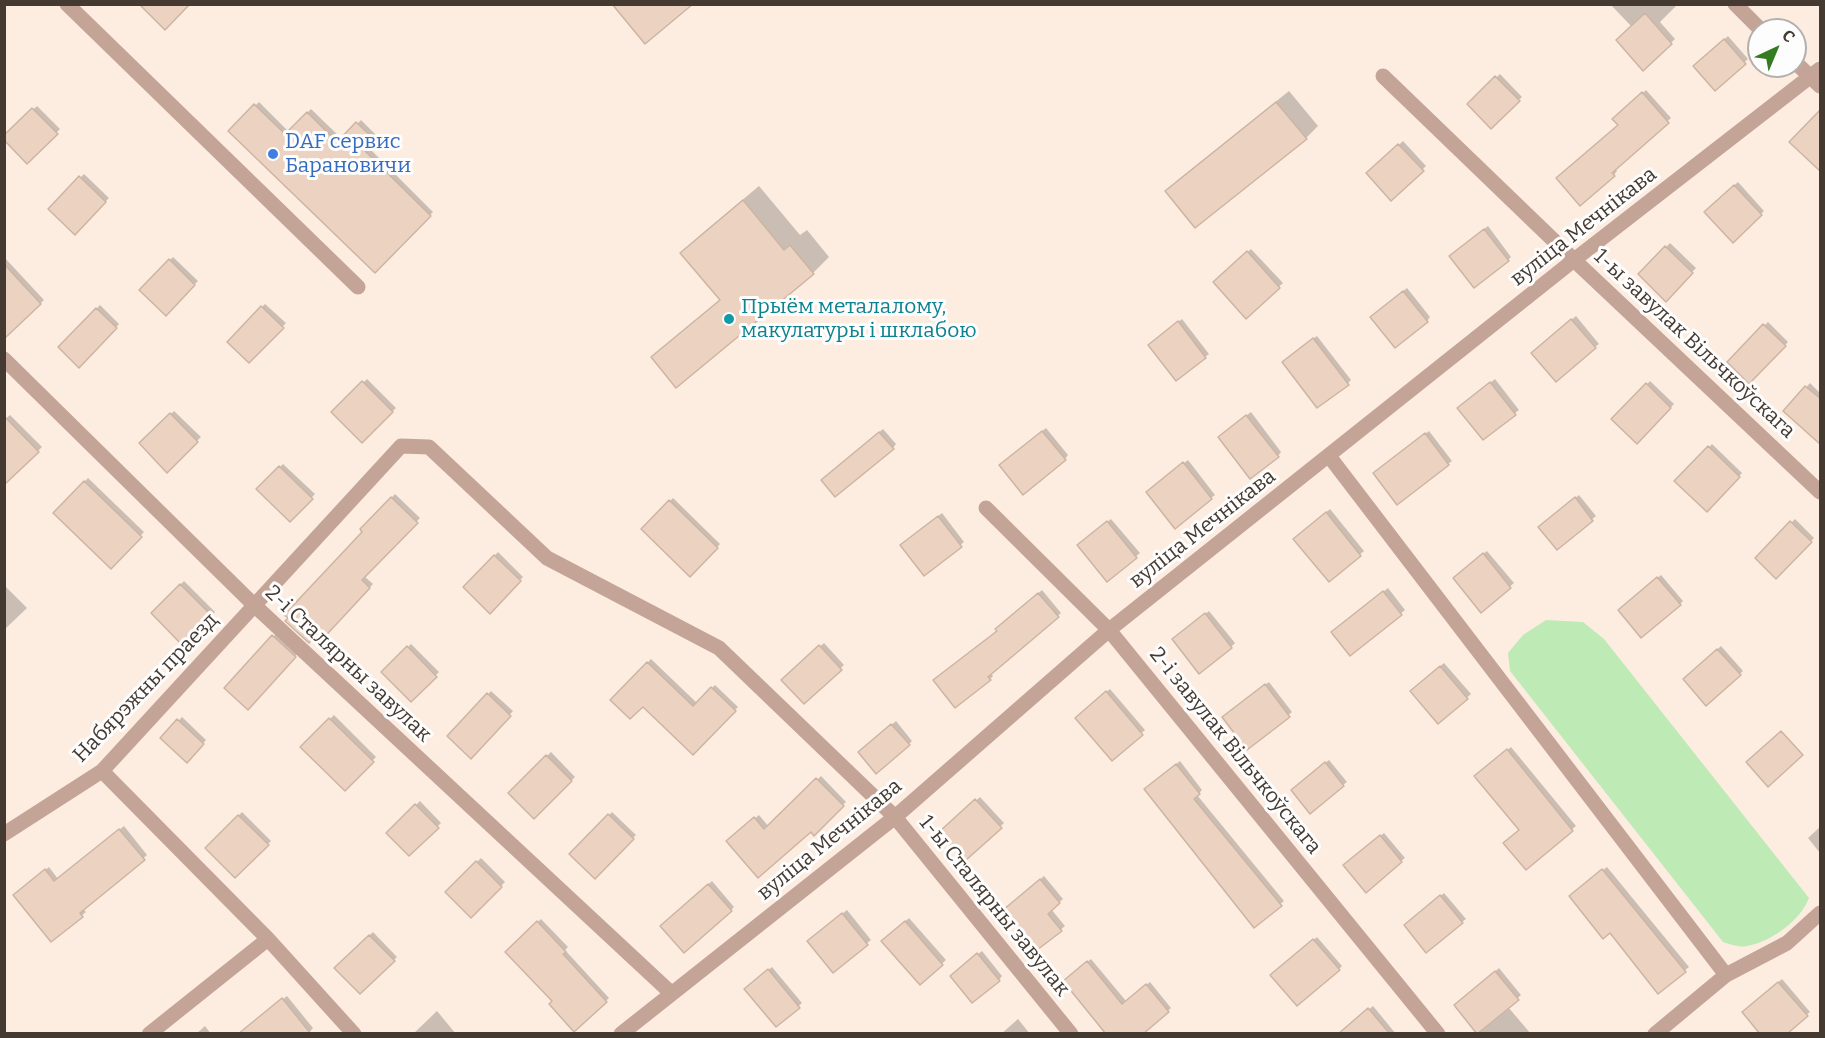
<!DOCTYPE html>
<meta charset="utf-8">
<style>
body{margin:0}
#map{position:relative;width:1825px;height:1038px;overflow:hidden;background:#fdede1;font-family:Bitter,serif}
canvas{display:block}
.frame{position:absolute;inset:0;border:6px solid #443a32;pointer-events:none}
.north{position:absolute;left:1747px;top:18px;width:60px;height:60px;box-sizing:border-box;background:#fdfdfd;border:2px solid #b3afac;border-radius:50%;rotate:44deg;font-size:16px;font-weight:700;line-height:24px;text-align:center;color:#443a32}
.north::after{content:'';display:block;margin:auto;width:21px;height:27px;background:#337c22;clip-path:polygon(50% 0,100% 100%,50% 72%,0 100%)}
</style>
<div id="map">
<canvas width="1825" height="1038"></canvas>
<div class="frame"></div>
<div class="north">С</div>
</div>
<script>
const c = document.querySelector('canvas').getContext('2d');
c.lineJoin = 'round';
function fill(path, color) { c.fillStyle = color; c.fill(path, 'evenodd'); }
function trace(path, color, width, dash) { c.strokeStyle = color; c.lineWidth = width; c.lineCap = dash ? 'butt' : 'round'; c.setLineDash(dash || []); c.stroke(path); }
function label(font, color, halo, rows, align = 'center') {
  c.font = font + ' Bitter,serif'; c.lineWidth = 6; c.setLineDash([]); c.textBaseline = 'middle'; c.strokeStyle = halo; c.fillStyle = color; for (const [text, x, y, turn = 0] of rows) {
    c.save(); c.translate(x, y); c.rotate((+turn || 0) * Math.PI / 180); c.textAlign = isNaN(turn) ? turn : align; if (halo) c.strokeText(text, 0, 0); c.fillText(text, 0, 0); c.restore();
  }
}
fill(new Path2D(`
 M1546,620l37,2 21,17 205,259c-8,22 -38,44 -62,48 -7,2 -17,-2 -24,-4l-213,-271 -2,-18 15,-18z`), '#beeab6');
fill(new Path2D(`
 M1610,4h68l-18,18 15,17 -32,30 -11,-42z
 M1728,36l20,23 -33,30 -20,-23z
 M1500,74l22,23 -31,30 -22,-23z
 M1646,90l25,28 -56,50 2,3 -3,4 -56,3 61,-53 -5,-6z
 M1289,91l29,35 -12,12 -139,53 12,-12z
 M259,102l30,30 22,-23 31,30 19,-19 16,16 -10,10 66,66 -58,58 -145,-139z
 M37,106l23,23 -33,33 -23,-25z
 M1403,141l23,25 -35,33 -23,-26z
 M84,174l25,24 -34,34 -25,-23z
 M1738,182l26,29 -31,30 -27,-29z
 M759,186l41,49 7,-5 22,27 -16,16 -136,113 -24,-28 16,-16 52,-43 -39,-46 16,-16z
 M1488,226l23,31 -3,3 -54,-8z
 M1670,243l26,25 -30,31 -26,-25z
 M1251,249l32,34 -37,34 -31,-35z
 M4,257l40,43 -35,32 -5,-5z
 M173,257l25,24 -32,33 -25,-24z
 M1407,288l23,29 -3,4 -52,-8z
 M265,304l21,19 -37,38 -20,-20z
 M100,305l19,19 -40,42 -19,-19z
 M1576,316l23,28 -4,3 -59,2z
 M1182,319l27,35 -4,3 -52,-16z
 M1768,322l20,20 -39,40 -20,-20z
 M1317,336l34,44 -3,3 -61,-25z
 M367,379l29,29 -34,33 -29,-29z
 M1495,379l24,31 -35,28 -21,-34z
 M1650,381l24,23 -37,38 -24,-23z
 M1810,383l10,10v50l-35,-32z
 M174,411l27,26 -34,33 -26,-26z
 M1251,412l30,40 -3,4 -55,-23z
 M10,415l32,32 -33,32 -5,-59z
 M1046,428l22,27 -3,4 -61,3z
 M883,429l13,15 -3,4 -67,28z
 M1429,431l23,30 -4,3 -70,5z
 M1712,444l30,29 -35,37 -31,-29z
 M1188,460l27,35 -4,3 -60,-10z
 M283,464l32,30 -25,26 -31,-31z
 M88,478l56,54 -33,35 -56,-54z
 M395,494l25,24 -56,58 9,8 -56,59 -27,-25 74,-86 -2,-3z
 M1579,495l17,21 -39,32 -14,-24z
 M673,498l47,46 -30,31 -47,-46z
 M1330,509l34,42 -35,29 -30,-45z
 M942,513l22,29 -40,32 -18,-32z
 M1111,519l29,34 -32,27 -25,-38z
 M1795,519l19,19 -38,39 -19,-19z
 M1487,551l27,32 -33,28 -23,-37z
 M498,552l25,25 -33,34 -25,-24z
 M1661,575l22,26 -3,3 -57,3z
 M184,581l31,31 -32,32 -30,-31z
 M4,585l23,23 -23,22z
 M1388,588l17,22 -55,44 -9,-29z
 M1042,590l19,23 -70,60 2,3 -3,3 -35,27 46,-81z
 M1209,611l26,32 -4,4 -54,-11z
 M277,633l21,20 -50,55 -22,-20z
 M824,643l20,22 -40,37 -21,-22z
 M411,644l28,28 -28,28 -28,-28z
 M1721,646l22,25 -36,33 -22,-25z
 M651,659l46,44 18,-18 23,22 -45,46 -50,-49 -31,-4z
 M1444,663l27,31 -32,28 -23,-35z
 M1269,682l23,30 -45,36 -19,-34z
 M1110,689l35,41 -33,29 -32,-44z
 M491,691l22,20 -42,46 -22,-21z
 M334,715l42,42 -31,32 -43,-42z
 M182,717l24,23 -19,21 -25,-23z
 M896,721l16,20 -3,3 -46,5z
 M1511,747l65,79 -50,42 -5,-39 -41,-56z
 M551,752l24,25 -41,40 -24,-24z
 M1329,760l18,22 -4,3 -47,1z
 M1180,761l22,29 -5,5 87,106 -30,24 -105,-139z
 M821,776l25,26 -32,31 -3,-3 -79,8 27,-23 10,12z
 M980,797l24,26 -39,36 -24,-27z
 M420,801l21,22 -32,31 -21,-21z
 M242,812l29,29 -36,35 -28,-28z
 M612,812l24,23 -41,42 -24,-23z
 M124,826l23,29 -64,54 3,3 -35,28 -33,-48 31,-25 9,12z
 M1820,827v26l-12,-15z
 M1384,833l21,25 -4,3 -52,1z
 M481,858l24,24 -34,34 -24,-24z
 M1607,867l82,100 -31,25 -47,-61 -37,-38z
 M1044,876l19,23 -12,10 14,17 -27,22 -29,-42z
 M712,881l22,26 -3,3 -65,12z
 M1444,893l22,26 -4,3h-53z
 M847,910l24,30 -38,31 -21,-33z
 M909,918l37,42 -26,23 -33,-45z
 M541,919l27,28 -3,3 44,48 -35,32 -20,-30 -47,-48z
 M373,932l24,25 -37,35 -24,-24z
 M1317,937l25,29 -3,3 -63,3z
 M982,951l20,25 -3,4 -43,-8z
 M1091,959l35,42 24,-19 21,26 -30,26h-36l-7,-9 2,-1 -32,-46z
 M772,967l30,36 -26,22 -27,-39z
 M1499,968l22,27 -13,12 23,27h-52l-23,-28z
 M1782,979l28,33 -4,3 -58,-6z
 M287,996l26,32 -5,6 -61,-7z
 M1373,1006l23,28h-56z
 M437,1011l19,23h-43z
 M1018,1019l12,15h-29z
 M205,1026l6,8h-15z`), '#0003');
const building = new Path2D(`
 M139,4h51l-25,26z
 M612,4h81l-48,40z
 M1645,13l27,31 -29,27 -27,-31z
 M1724,39l22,25 -31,27 -22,-25z
 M1495,76l25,25 -29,28 -24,-25z
 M1642,92l27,31 -57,50 3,3 -35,30 -24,-28 62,-53 -6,-6z
 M1276,102l31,37 -112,89 -30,-37z
 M254,104l31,30 22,-22 30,30 19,-20 19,18 -10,11 66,65 -56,57 -147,-142z
 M32,108l26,26 -31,30 -23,-24v-5z
 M1821,109v63l-32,-30z
 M1398,144l26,27 -33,30 -25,-28z
 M79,176l27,26 -31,33 -27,-26z
 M1734,185l28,30 -29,28 -29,-31z
 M743,200l41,50 6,-5 24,29 -138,114 -25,-31 69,-57 -40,-47z
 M1484,229l25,32 -35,27 -25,-32z
 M1665,246l28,27 -27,29 -28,-28z
 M1247,251l33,37 -34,31 -33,-37z
 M169,259l26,26 -29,31 -27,-26z
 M4,264l37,40 -37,35z
 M1403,291l25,31 -33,26 -25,-31z
 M261,306l23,22 -35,35 -22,-21z
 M96,308l21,20 -38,40 -21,-21z
 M1571,319l25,29 -40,34 -25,-29z
 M1178,321l28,37 -30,23 -28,-36z
 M1763,324l23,22 -37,38 -22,-22z
 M1313,338l36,47 -32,23 -35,-46z
 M362,381l31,31 -31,31 -31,-31z
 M1490,382l26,33 -33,25 -26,-32z
 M1646,383l25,25 -34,36 -26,-25z
 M1805,386l16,13v46l-38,-34z
 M170,413l28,29 -31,31 -28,-30z
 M1246,415l33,42 -29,22 -32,-42z
 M4,416l35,36 -35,33z
 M1042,431l24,29 -43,35 -24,-30z
 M879,432l15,17 -59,48 -14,-17z
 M1425,433l24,32 -52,40 -24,-32z
 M1708,446l32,31 -33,35 -33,-31z
 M1183,462l29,37 -37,30 -29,-37z
 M279,466l34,33 -23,23 -34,-33z
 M84,481l58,56 -31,32 -58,-56z
 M391,497l27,26 -56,57 8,8 -53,57 -6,-5 -2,3 -24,-22 3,-3 -4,-3 78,-83 -2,-3z
 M1575,497l18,24 -36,29 -19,-23z
 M669,500l49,48 -28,29 -49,-48z
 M1326,512l35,44 -32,26 -36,-43z
 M938,516l24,31 -38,29 -24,-31z
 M1107,521l30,37 -30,24 -30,-37z
 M1790,521l22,21 -36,37 -21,-21z
 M1483,553l28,35 -30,25 -28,-35z
 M494,555l27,26 -31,33 -27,-27z
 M1657,577l24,28 -40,33 -23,-28z
 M180,584l33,33 -30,29 -32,-33z
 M1383,591l19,24 -52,41 -19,-24z
 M1038,593l21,24 -71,60 3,3 -36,28 -22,-28 64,-49 -2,-2z
 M1205,613l27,35 -33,26 -27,-35z
 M272,635l24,22 -48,53 -24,-22z
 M819,645l23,25 -38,34 -23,-24z
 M407,646l30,31 -26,25 -30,-30z
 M1717,649l24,26 -35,31 -23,-27z
 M647,662l46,44 18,-19 25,24 -43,44 -50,-48 -13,12 -20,-19z
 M1440,666l28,33 -30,25 -28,-33z
 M1265,684l25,33 -43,33 -25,-33z
 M1106,691l37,44 -31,26 -37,-43z
 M487,693l24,23 -40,43 -24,-23z
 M329,718l45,44 -29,29 -45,-44z
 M177,719l27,25 -17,19 -27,-25z
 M891,724l19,21 -34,29 -18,-22z
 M1781,731l22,24 -35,32 -22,-25z
 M1507,749l66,82 -47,39 -23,-27 16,-13 -45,-54z
 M546,755l26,26 -38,38 -26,-26z
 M1325,762l19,24 -34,28 -19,-24z
 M1176,764l24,30 -6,5 88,107 -28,22 -110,-139z
 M816,778l28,28 -30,30 -3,-4 -53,46 -32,-37 28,-24 10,12z
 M975,799l27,29 -37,33 -26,-29z
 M415,804l24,24 -30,28 -23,-23z
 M608,814l26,25 -39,40 -26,-25z
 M238,815l31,30 -34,33 -30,-30z
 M119,829l26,31 -65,53 3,4 -32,25 -38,-47 32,-26 9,12z
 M1380,835l22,27 -36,31 -23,-28z
 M476,861l26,26 -31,31 -26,-26z
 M1602,869l84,103 -28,22 -48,-61 -7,6 -34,-43z
 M1040,879l20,24 -12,11 14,17 -25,19 -34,-40z
 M708,884l24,27 -48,42 -24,-27z
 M1440,895l23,28 -37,30 -22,-28z
 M842,913l26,32 -35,28 -26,-32z
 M537,921l29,31 -3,2 44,48 -33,30 -25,-28 3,-3 -47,-49z
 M905,921l38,44 -23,20 -39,-44z
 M369,935l26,26 -35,33 -26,-26z
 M1313,939l27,31 -43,36 -27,-31z
 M977,953l23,28 -28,22 -22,-27z
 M1087,961l35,43 24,-20 23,28 -26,22h-37l-43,-53z
 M768,969l32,39 -24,19 -32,-38z
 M1495,971l24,29 -42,34 -23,-29z
 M1778,982l30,34 -21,18h-27l-18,-22z
 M282,998l29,36h-73z
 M1368,1008l22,26h-52z`);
fill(building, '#ecd2c0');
trace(building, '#cdb4a2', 1.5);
trace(new Path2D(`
 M67,4l291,283
 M1735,4l26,26
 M1795,62l25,24
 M1383,76l191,184 246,232
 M4,359l250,246 416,387
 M1329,456l397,519
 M986,508l123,122 329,404
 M102,771l166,168 86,95
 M4,834l98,-63 299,-325 28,1 118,111 172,90 176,169 176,217
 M149,1034l119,-95
 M621,1034l274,-217 214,-187 465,-370 246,-191
 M1655,1034l71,-59 61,-32 33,-30`), '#c5a498', 15);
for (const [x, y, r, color] of [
 [273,154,6,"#3f7fe0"],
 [729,319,6,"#0f9aa8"]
]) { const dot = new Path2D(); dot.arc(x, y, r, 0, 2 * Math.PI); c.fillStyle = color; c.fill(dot); trace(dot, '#fdfdfd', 2); }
label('21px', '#366cbe', '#fdfdfd', [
 ["DAF сервис",285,142],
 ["Барановичи",285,166]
], 'left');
label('21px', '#443a32', '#fdfdfd', [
 ["вуліца Мечнікава",1584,227,-38],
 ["1-ы завулак Вільчкоўскага",1694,344,43],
 ["вуліца Мечнікава",1203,529,-38],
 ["2-і Сталярны завулак",348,664,43],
 ["Набярэжны праезд",146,688,-46],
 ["2-і завулак Вільчкоўскага",1235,751,51],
 ["вуліца Мечнікава",830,840,-39],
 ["1-ы Сталярны завулак",994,906,51]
]);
label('21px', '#0d838f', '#fdfdfd', [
 ["Прыём металалому,",741,307],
 ["макулатуры і шклабою",741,331]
], 'left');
</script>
